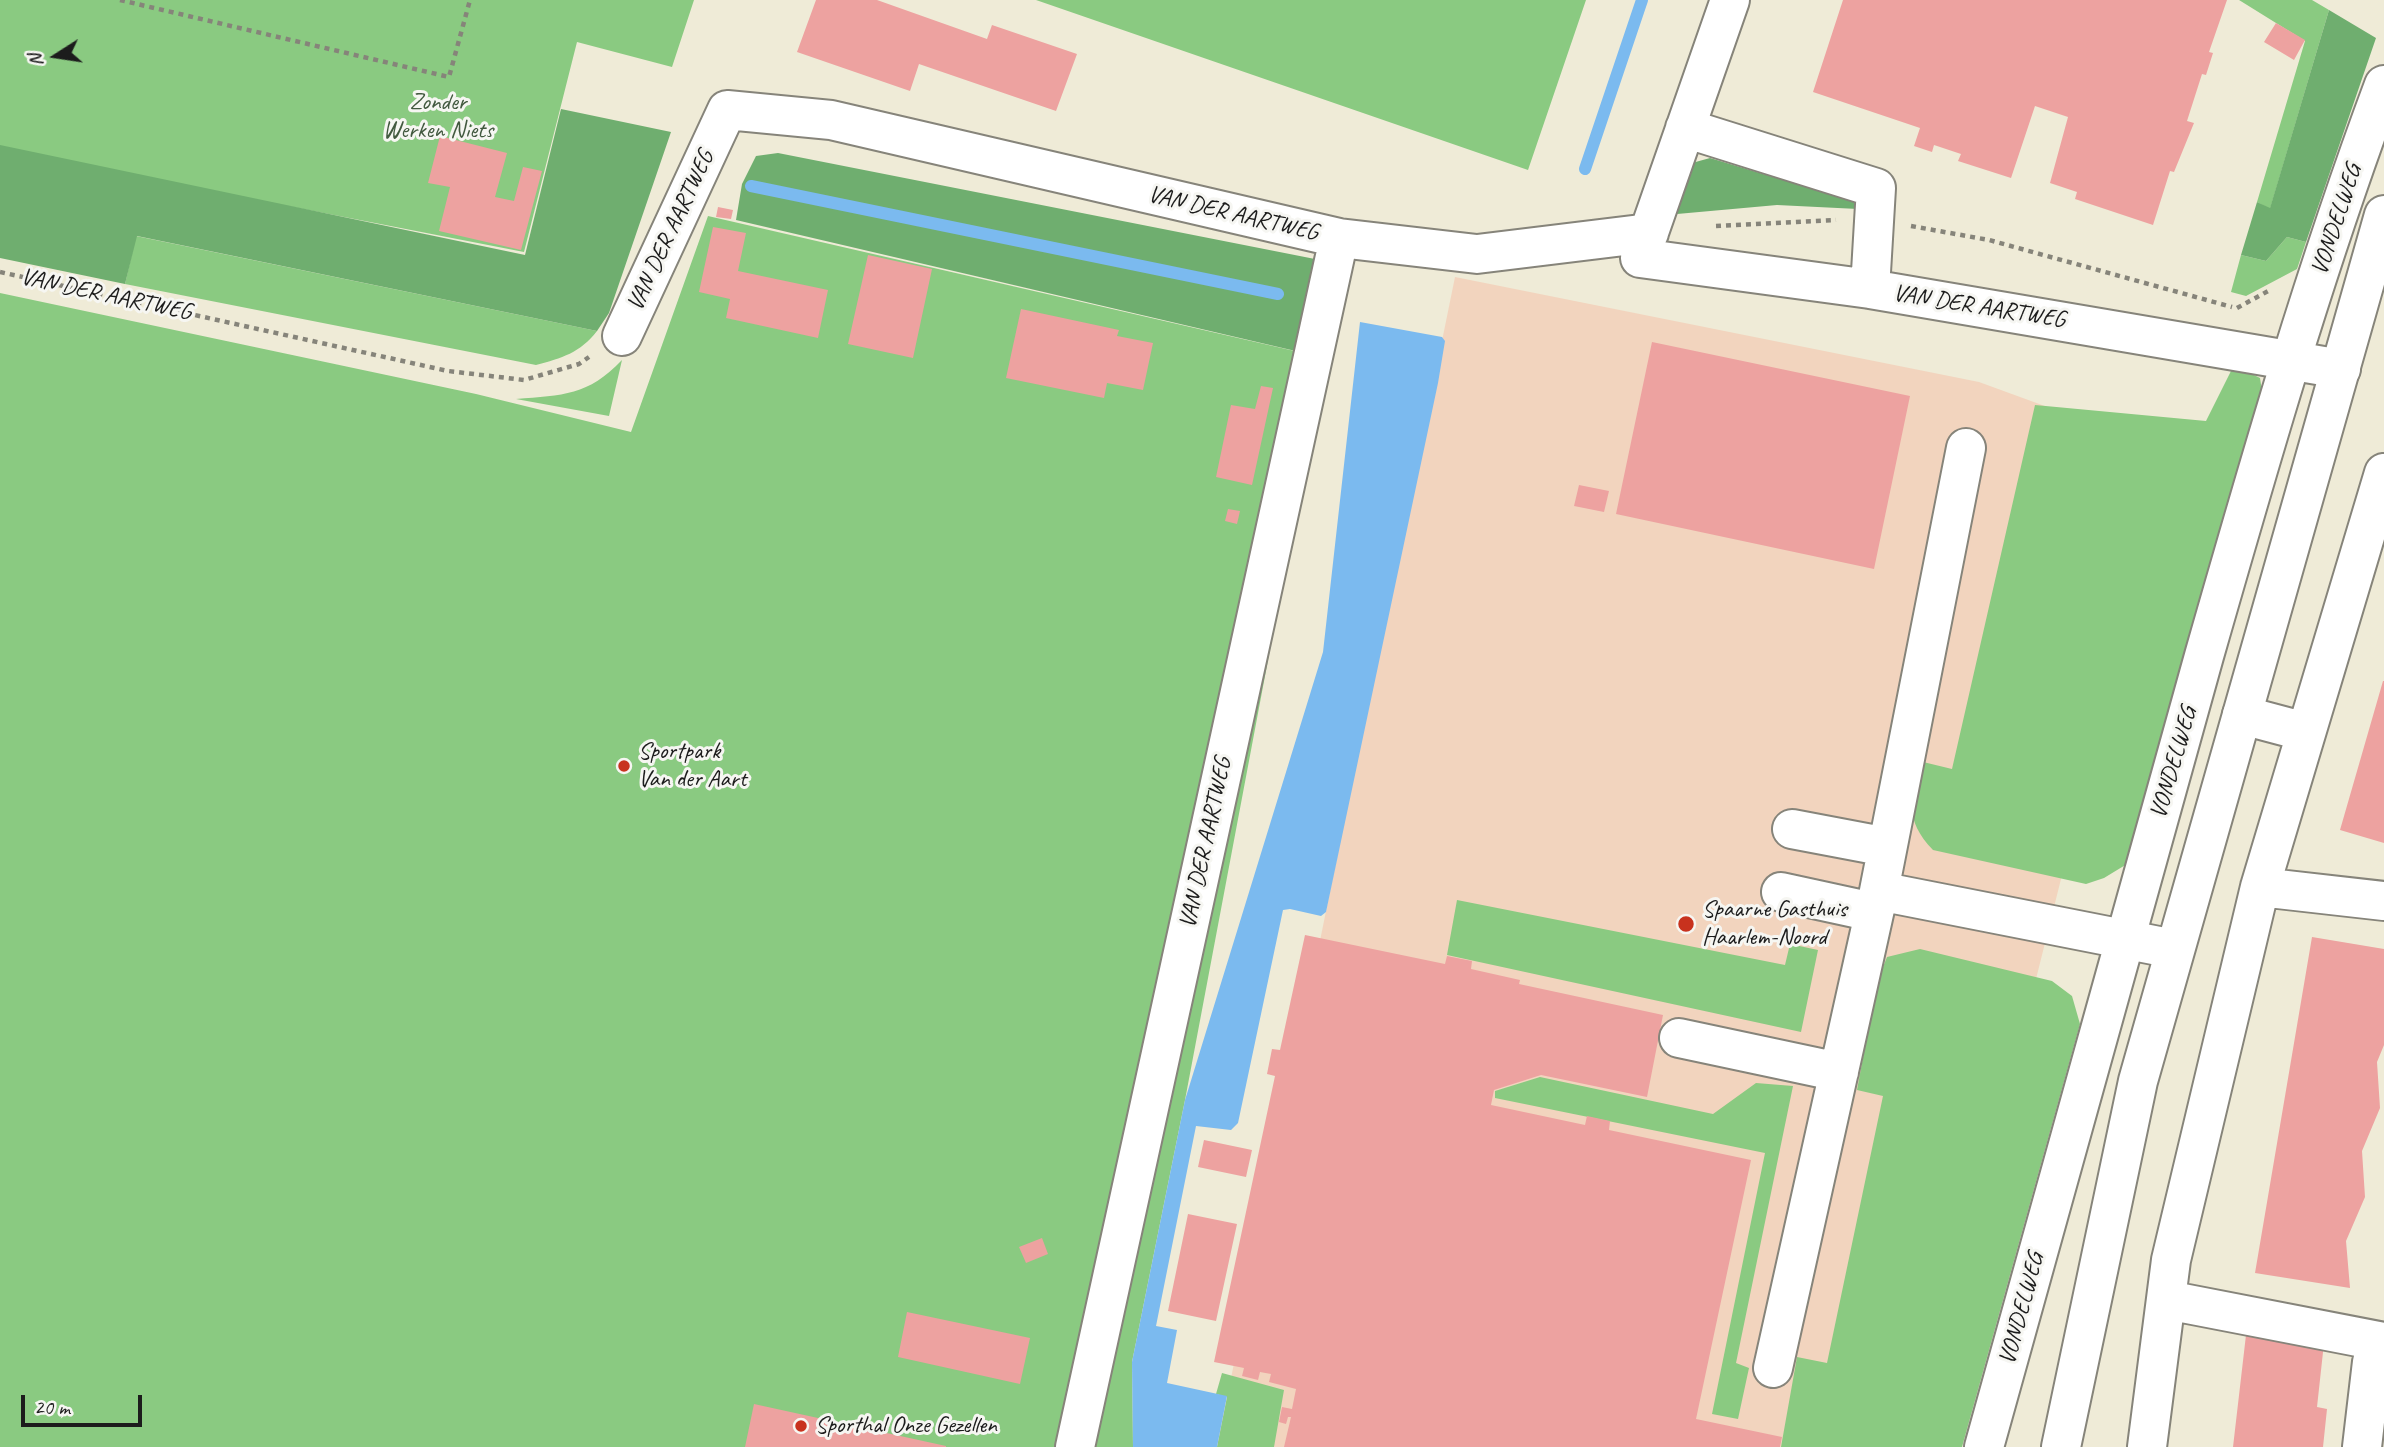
<!DOCTYPE html>
<style>
body{margin:0}
#map{position:relative;width:2384px;height:1447px;overflow:hidden;background:#efebd7;font-family:Caveat,sans-serif}
canvas{display:block}
.north{position:absolute;left:21px;top:21px;width:70px;height:70px;-webkit-text-stroke:5px #f6f6f2;paint-order:stroke;rotate:258deg;font-size:19px;font-weight:700;line-height:28px;text-align:center;color:#1c1c1c}
.north::after{content:'';display:block;margin:auto;width:24px;height:32px;background:#1c1c1c;clip-path:polygon(50% 0,100% 100%,50% 72%,0 100%)}
.scale{position:absolute;left:21px;top:1395px;width:121px;height:32px;box-sizing:border-box;border:4px solid #1c1c1c;border-top:0;padding-left:9px;font-size:21px;line-height:24px;white-space:nowrap;color:#1c1c1c;-webkit-text-stroke:5px #f6f6f2;paint-order:stroke}
</style>
<div id="map">
<canvas width="2384" height="1447"></canvas>
<div class="north">N</div>
<div class="scale">20 m</div>
</div>
<script>
const c = document.querySelector('canvas').getContext('2d');
c.lineJoin = 'round';
function fill(path, color) { c.fillStyle = color; c.fill(path, 'evenodd'); }
function trace(path, color, width, dash) { c.strokeStyle = color; c.lineWidth = width; c.lineCap = dash ? 'butt' : 'round'; c.setLineDash(dash || []); c.stroke(path); }
function label(font, color, halo, rows, align = 'center') {
  c.font = font + ' Caveat,sans-serif'; c.lineWidth = 6; c.setLineDash([]); c.textBaseline = 'middle'; c.strokeStyle = halo; c.fillStyle = color; for (const [text, x, y, turn = 0] of rows) {
    c.save(); c.translate(x, y); c.rotate((+turn || 0) * Math.PI / 180); c.textAlign = isNaN(turn) ? turn : align; if (halo) c.strokeText(text, 0, 0); c.fillText(text, 0, 0); c.restore();
  }
}
fill(new Path2D(`
 M1455,277l524,105 189,69 -249,996h-702z`), '#f2d4be');
fill(new Path2D(`
 M0,0h694l-22,67 -95,-25 -53,210 -524,-102z
 M1036,0h550l-58,170z
 M2239,0h73l17,10 -59,199 -13,-7 48,-161z
 M708,216l617,142 -140,742 -53,262 1,85h-1133v-1154l476,101 155,38z
 M136,236l461,95c-17,22 -35,27 -61,34l-411,-81z
 M2287,237l19,5 -9,27 -51,27 -15,-4 10,-37 25,6z
 M622,360l-13,56 -93,-17c47,-4 72,-3 106,-39z
 M2234,365l26,13 4,26 -137,460 -23,14 -18,6 -153,-34c-30,-32 -21,-49 -14,-89l33,8 83,-364 171,16z
 M1457,900l328,65 5,-21 28,6 -17,82 -354,-77z
 M1920,949l132,32 20,15 8,28 -118,423h-181l16,-90 30,6 56,-267 -26,-6 20,-108 10,-25z
 M1540,1077l173,37 43,-31 37,3 -57,277 13,5 -11,51 -26,-5 53,-261 -270,-55v-7z
 M1222,1373l62,17 -10,57h-57l10,-50 -11,-3z`), '#8aca81');
fill(new Path2D(`
 M2329,10l47,28 -70,204 -19,-5 -21,24 -25,-6 16,-53 13,6z
 M561,109l110,23 -62,181 -12,18 -460,-95 -12,48 -125,-26v-113l525,110z
 M778,153l542,107 -16,93 -568,-133 6,-36 14,-28z
 M1710,158l143,43 5,8 -81,-4 -100,9 15,-51z`), '#6fae6f');
fill(new Path2D(`
 M1360,322l82,15 3,4 -7,42 -112,529 -5,4 -31,-7 -7,1 -45,213 -7,7 -35,-4 -40,200 21,4 -10,53 60,13 -10,51h-84l-1,-85 53,-262 138,-448z`), '#7bbaef');
trace(new Path2D(`
 M1585,169l57,-169
 M751,186l527,108`), '#7bbaef', 12);
fill(new Path2D(`
 M816,0h61l110,39 5,-14 85,29 -21,57 -137,-47 -9,27 -113,-39z
 M1843,0h384l-18,52 4,1 -7,22 -4,-1 -15,47 7,2 -20,49 -4,-1 -17,54 -78,-26 2,-7 -27,-9 18,-66 -33,-11 -24,72 -53,-17 3,-7 -27,-9 -2,7 -18,-6 6,-18 -107,-36z
 M2276,23l29,17 -11,20 -30,-18z
 M440,136l67,17 -12,44 19,4 9,-34 19,4 -21,79 -82,-19 11,-44 -22,-4z
 M718,207l15,3 -2,9 -15,-2z
 M713,227l33,6 -8,38 90,19 -10,48 -92,-20 4,-19 -31,-7z
 M868,255l64,14 -19,89 -65,-14z
 M1021,309l98,21 -2,6 36,7 -10,47 -36,-7 -3,15 -98,-20z
 M1652,342l258,54 -36,173 -258,-55z
 M1261,386l12,2 -21,97 -36,-8 15,-72 24,4z
 M1579,485l30,6 -5,21 -30,-6z
 M1228,509l12,2 -3,13 -12,-3z
 M2383,681h1v162l-44,-13z
 M1305,935l140,29 2,-8 25,5 -1,8 49,11 -1,4 144,31 -16,82 -106,-22 -47,15 -3,15 94,20 2,-9 23,5 -1,9 142,30 -55,259 86,18 -2,10h-496l7,-30h-3l-2,7 -7,-2 3,-15 10,2 4,-20 -27,-7 2,-8 -11,-2 -2,8 -16,-4 2,-8 -30,-6 61,-286 -8,-2 5,-25 8,1z
 M2312,937l72,12v96l-7,17 3,46 -18,43 3,46 -19,44 4,47 -95,-15z
 M1204,1140l48,10 -6,27 -48,-10z
 M1188,1214l49,10 -21,97 -48,-10z
 M1042,1238l6,16 -22,9 -7,-16z
 M907,1312l123,26 -10,46 -122,-27z
 M2246,1335l78,8 -7,64 10,2 -4,38h-90z
 M754,1404l192,42v1h-201z`), '#eda2a0');
const minor = new Path2D(`
 M1730,0l-90,258 230,31 471,80
 M1685,128l191,60 -6,101
 M622,336l105,-226 104,10 508,118 138,16 172,-21
 M2242,715l64,17
 M1792,829l95,18
 M2260,887l124,14
 M1879,891l87,-443
 M1781,892l92,20
 M1679,1038l160,34
 M2167,1300l217,42
 M1773,1368l106,-477 295,58
 M1075,1447l264,-1209
 M2147,1447l24,-187 89,-373 124,-414
 M2362,1447l10,-85 12,-20`);
const major = new Path2D(`
 M1984,1447c74,-263 145,-527 220,-791 55,-192 110,-384 180,-571
 M2061,1447l77,-366 246,-866`);
trace(minor, '#86847a', 42);
trace(major, '#86847a', 42);
trace(new Path2D(`
 M120,0l329,77 21,-77
 M1716,226l120,-6
 M1911,226l78,14 243,67
 M0,272l448,99 76,9 55,-16 10,-7
 M2237,308l33,-18`), '#86847a', 4.5, [5, 5]);
trace(minor, '#fff', 38);
trace(major, '#fff', 38);
for (const [x, y, r, color] of [
 [624,766,7,"#c8321e"],
 [1686,924,9,"#c8321e"],
 [801,1426,7,"#c8321e"]
]) { const dot = new Path2D(); dot.arc(x, y, r, 0, 2 * Math.PI); c.fillStyle = color; c.fill(dot); trace(dot, '#f6f6f2', 2.5); }
label('24px', '#42593f', '#f6f6f2', [
 ["Zonder",438,103],
 ["Werken Niets",438,131]
]);
label('24px', '#1c1c1c', '#f6f6f2', [
 ["VAN DER AARTWEG",1233,214,13],
 ["VONDELWEG",2337,220,-72],
 ["VAN DER AARTWEG",671,231,-65],
 ["VAN DER AARTWEG",106,295,12],
 ["VAN DER AARTWEG",1979,307,9],
 ["VONDELWEG",2174,763,-74],
 ["VAN DER AARTWEG",1206,843,-78],
 ["VONDELWEG",2022,1309,-75]
]);
label('24px', '#1c1c1c', '#f6f6f2', [
 ["Sportpark",638,752],
 ["Van der Aart",638,780],
 ["Spaarne Gasthuis",1702,910],
 ["Haarlem-Noord",1702,938],
 ["Sporthal Onze Gezellen",815,1426]
], 'left');
</script>
